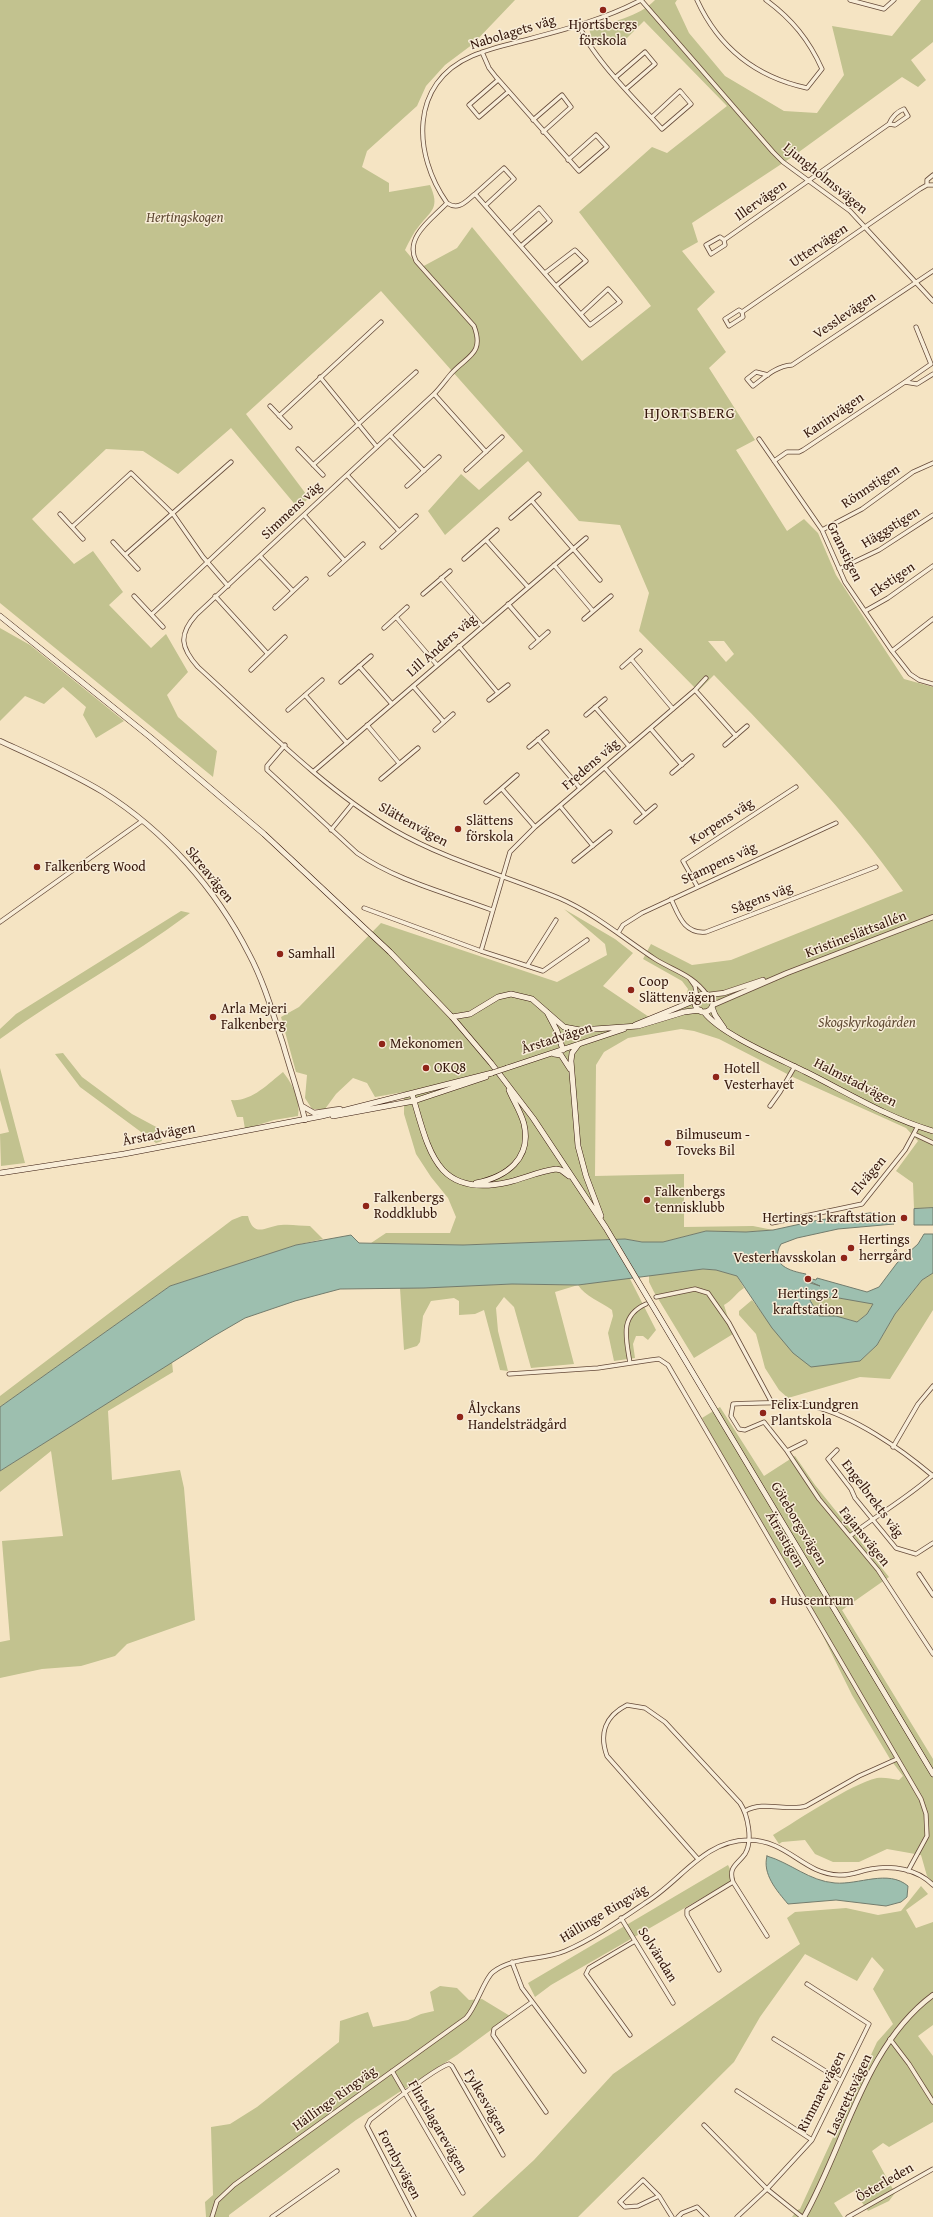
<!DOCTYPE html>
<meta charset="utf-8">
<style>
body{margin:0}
canvas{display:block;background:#f5e4c3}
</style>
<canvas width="933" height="2217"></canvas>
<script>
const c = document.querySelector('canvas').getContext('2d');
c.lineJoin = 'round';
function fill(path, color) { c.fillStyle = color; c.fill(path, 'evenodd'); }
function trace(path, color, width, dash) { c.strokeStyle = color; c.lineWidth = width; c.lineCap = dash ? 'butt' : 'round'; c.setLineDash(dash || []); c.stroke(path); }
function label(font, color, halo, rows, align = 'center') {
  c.font = font + ' "Gentium Book Plus",serif'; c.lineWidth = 3; c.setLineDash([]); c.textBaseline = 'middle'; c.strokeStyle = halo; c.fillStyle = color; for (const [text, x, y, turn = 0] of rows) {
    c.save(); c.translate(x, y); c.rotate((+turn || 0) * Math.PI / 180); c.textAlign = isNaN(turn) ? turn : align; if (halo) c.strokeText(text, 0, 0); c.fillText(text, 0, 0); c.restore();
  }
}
fill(new Path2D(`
 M0,0h515l-42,44 -28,21 -19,21 -9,20 -50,45 -5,16 27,16v9l41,-7c10,23 2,25 -11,41 -6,7 -10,16 -14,24l15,18 37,-20 15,-21 110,134 69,-55 -72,-94 73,-65 15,6 60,-47 -83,-85 -26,26 -12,-12 -12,9 -5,-15c22,-7 50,-12 66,-29h22l-2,3 14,30 36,43 59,35 33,2 27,-38 -12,-49 60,10 29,-36h12v42l-22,18 15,20 -8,7 -16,-10 -110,80 -100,66 6,19 -16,9 33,41 -18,17 29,43 -17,16 46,72 -19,10 51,81 17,-12 14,14 18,42 68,104 29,8v521l-19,1 -1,-26 -17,-12 22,-30 -12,-13 -111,-50 -76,-39 -25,-8 -13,-2 -53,9 -24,14 -8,13 -1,111 89,-2v53l69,-1 20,4 -27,2 -40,-1 -43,11h-21l-17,-3 -162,6 -92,-2 15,-10h64l6,-16 -8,-19 -17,-21 -15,-23 -12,-40v-22l-29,5 -8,-14 -14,-5 -17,16 -11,15h-13l-7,-11 2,-23 -11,-3 -15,-55 18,-10 82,-84 176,59 50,-27 -2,-11 -41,-35 51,30 18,14 -30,33 46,31c16,-7 35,-10 39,-28l-6,-8 -39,-22 8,-15 41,21 39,-5 172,-69c-55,-78 -122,-147 -189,-216l-16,16 -59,-60 10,-38 -29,-68 -41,-4 -51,-60 -83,74 -17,-24 33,-37 18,16 44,-39 -142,-160 -135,123 63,84 -11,10 -67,-80 -53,46 -35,-23 -37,-2 -74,70 42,45 19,-13 30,41 -14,13 42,43 15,-14 22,38 -21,23 11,22 39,34 -4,26 -213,-174zM708,641h16l10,13 -8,8z
 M0,628l30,17 94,76 -28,17 -13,-23 3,-8 -23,-20 -19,17 -19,-8 -25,25z
 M181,911l9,2c-61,46 -128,81 -190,126v-10l16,-15z
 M63,1053l19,24 50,37 28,15 2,12 -6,2 -76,-56 -25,-33z
 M0,1068l25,95 -24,3 -1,-32 9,-2 -9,-32z
 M283,1072c9,11 18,29 15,44l-24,4 -29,9 -2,-12h-6l-6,-17c20,2 37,-16 52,-28z
 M242,1216h6c6,23 18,10 33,9 10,-1 20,1 29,1l13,13 -27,6 -126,41 -170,121v-11l232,-176z
 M703,1269l13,1 21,6 7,12c-8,5 -11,12 -20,17l9,29 -39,24 -40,-66 -5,-10v-7z
 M933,1273v37l-43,69 -30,-2 -72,21 -9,-8 -14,-22 -9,-34 -17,-19v-4l13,-11 29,37 60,26 19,-2 17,-16 18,-31 27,-34z
 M629,1277l27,53 -8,10 -5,-4h-7l-3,8 2,14 -21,3 -6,-28 5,-17 -1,-6c-11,-8 -27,-14 -34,-25l-23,7 19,72 -43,4 -17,-61 -10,-10 -8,11 2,23 10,40 -8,-1 -16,-60 -9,4 -16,1v-14l-5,-3 -23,3 -8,15 -3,26 -3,4 -13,4 -4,-62 112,-4 66,1z
 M833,1297l41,6 -7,11 -10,8 -21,-6h-17l-9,-17z
 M172,1362l1,10 -65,39 4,69 68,-10 4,18 11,132 -68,24 -12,12 -34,10 -39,3 -42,9v-36l10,-2 -8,-99 61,-5 -12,-85 -51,41v-21z
 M720,1407l44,69 31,-20 20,29 74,92 -47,33 91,149v123l-6,-6 -6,-21 -34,-6 -28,13h-26l-18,-8 -10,-14 -23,2 -3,2 -6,-9c27,-16 76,-50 104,-57 8,-1 14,1 22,2l4,-4 -13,-17 -38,-64 -32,-65 -118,-212z
 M728,1865l7,14 -184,106 -16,12 -7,-14z
 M921,1886l7,8 -22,16 10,18 17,-6v103l-15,11 15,20v66l-44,25 -6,-4 -11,8 23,42 -6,8 -21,10 -14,-20 -20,12 9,14h-51l5,-7 3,-1 77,-167 16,-18 -20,-35 11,-19 -12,-13 -15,24 -52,-27 -45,63 -26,45 -156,155h-106l62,-57 79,-86 187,-130 -13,-26 8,-6 51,-4 32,7 23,-4z
 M440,1986l17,2 12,12 13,-1 28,17 -53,39 -101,65 -127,95v2h-23l-1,-15 8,-7 -2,-68 19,-3 27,-17 82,-65 1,-21 28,-9 5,15 35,-7 13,-6 13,-3 -4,-19z`), '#c2c28f');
const water = new Path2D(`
 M933,1208v17h-19v-16z
 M871,1213l23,11 -56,5 -41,9 -16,6c-12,21 9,27 25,30l-2,7 16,5 -9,-4 1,-3 4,1 1,-2 50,14 12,-5 18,-24 21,-19 6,-10h9v39l-11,7 -27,34 -18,31 -17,16 -49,6 -18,-14 -21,-25 -35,-52 -21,-6 -13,-1 -125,16 -66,-1 -88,4 -84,1 -45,12 -50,17 -31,18 -214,135v-64l170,-121 126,-41 55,-10 8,8 104,2 162,-6 17,3h21l43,-11 40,1 27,-2 46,-10zM833,1297l40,7 -6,10 -10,8 -21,-6h-17l-9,-16z
 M767,1856c24,7 42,25 68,27 24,2 53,-14 73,3l-1,11 -6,5 -15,4 -50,-6 -48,4c-11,-13 -26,-30 -21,-48z`);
fill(water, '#9dbfaf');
trace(water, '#737c6d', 1);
const minor = new Path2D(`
 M641,0c-38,20 -78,30 -120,41 -16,4 -33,8 -49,15 -63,27 -59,99 -25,147 -15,16 -43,34 -31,58l58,65c11,29 -8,30 -24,49 -5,6 -10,13 -16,19l-238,221c-18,20 -15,33 2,52 61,55 124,121 196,163 52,30 110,45 165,68 35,15 64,40 96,61 19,12 38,16 52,36
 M641,0l132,152 10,10 67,49 83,90
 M697,0c22,48 59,77 110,88l15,-19c-13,-29 -30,-50 -56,-69
 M850,0l34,9 10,-9
 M579,25c13,33 58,76 83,104l29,-25 -11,-13 -28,26
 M482,52l7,16 7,9 83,94 28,-24 -11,-12 -28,25
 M616,77l29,-25 10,12 -29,25
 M498,80l-29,25 10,12 29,-25
 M533,120l29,-25 9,12 -28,25
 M927,185v-5l6,-5
 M475,194l29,-26 10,11 -28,26
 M447,203c12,8 19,-2 28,-9l115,131 30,-23 -12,-13 -27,25
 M511,233l28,-25 11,13 -29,25
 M724,240l1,5 -14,9 -5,-9 14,-8 4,3 165,-116c3,-7 7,-12 15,-15l4,7 -13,9 -6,-1
 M545,273l30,-23 11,11 -30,25
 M742,312l-3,-2 -14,9 4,7 14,-9 -1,-5 13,-9 165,-114 7,-4h6
 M768,375l-12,-3 -9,7 6,7c12,-9 23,-20 39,-21l141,-94
 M320,377l57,70
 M905,382l26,-18 -15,-37
 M434,394l52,58
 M270,406l20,21
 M279,416l102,-94
 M390,435l34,36
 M759,439l63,91 23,52 47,69 18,23 9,6 14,4
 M298,449l25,26
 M774,461l13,-9h12l4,-2 102,-68 12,2 16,-10
 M313,465l103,-93
 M466,470l36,-33
 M347,475l52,56
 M407,486l32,-29
 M532,501l68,79
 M60,514l23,25
 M304,515l40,45
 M511,518l28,-24
 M72,527l59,-54 42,41 30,43 25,29
 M822,530l40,-21 51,-37 20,-9
 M486,540l42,47
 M113,542l25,27
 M382,547l34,-31
 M125,555l106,-93
 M260,556l33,35
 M464,559l33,-29
 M554,565l39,46
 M839,569l40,-19 54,-35
 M330,574l33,-30
 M441,578l41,48
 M423,594l27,-23
 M134,596l29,31
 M215,596l52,57
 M508,604l31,36
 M275,608l31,-29
 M865,611l23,-13 45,-32
 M152,614l111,-104
 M396,617l41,48
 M584,619l27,-23
 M384,628l23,-21
 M459,646l39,47
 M531,647l17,-15
 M892,651l41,-32
 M631,659l42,50
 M359,666l33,38
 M622,667l18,-16
 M251,670l34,-33
 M341,682l30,-26
 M413,686l31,36
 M695,690l41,46
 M305,695l42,48
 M489,700l19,-15
 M595,707l34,39
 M288,710l34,-30
 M586,715l19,-16
 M367,725l32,38
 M651,729l31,36
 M435,730l18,-16
 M538,739l42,49
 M285,745l-18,21v4l90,83c40,28 90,40 135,57
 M725,745l22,-19
 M529,747l18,-15
 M605,768l40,46
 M314,771l272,-233
 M672,773l20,-17
 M381,779l37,-31
 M502,789l33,38
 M486,802l31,-27
 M560,806l33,40
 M636,822l19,-16
 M331,830l22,-27
 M574,861l36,-29
 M697,886l-14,-25 113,-74
 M671,899c8,17 13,35 35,33l170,-65
 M364,908l117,43 62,20 44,-31
 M0,922l142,-101
 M618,933l5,-8 19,-12 194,-90
 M481,951l29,-99 25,-25 160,-137 11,-12
 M527,966l29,-46
 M690,979l5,7 2,12
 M770,1106l10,-14 15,-26
 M914,1134l19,9
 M772,1223l90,-19 43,-54 13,-24
 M656,1297l39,-8 13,4 21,30 43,80
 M630,1363c-4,-25 -11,-47 16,-59
 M509,1374l89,-6 53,-8 8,-1 9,6 253,434 5,15 1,22 -19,35
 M805,1442l-18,9 32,48 59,71 55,84
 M893,1447l25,-43 15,-18
 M837,1450l-9,9 23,30 4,9 41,50 20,6 17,-11
 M787,1451l-23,-29 -19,8 -6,-1 -8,-13 2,-12c26,-1 53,-3 79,2 42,10 89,43 121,70
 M850,1536c27,-21 57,-38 83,-61
 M919,1574l14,21
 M745,1811c19,-11 42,1 61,-5l53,-30 38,-17
 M698,1859l-91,-103c-8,-22 -2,-40 20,-51l18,3 20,14 75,81c8,12 13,38 5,51 -8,11 -17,13 -12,28l34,54
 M621,1918l52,85
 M512,1962l10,26 62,83
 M719,1970l-32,-55v-5l46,-28
 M532,2002l-38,27 -1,6 53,77
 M630,2035l-44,-61 3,-6 46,-27
 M774,2039l66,41
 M890,2039l19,25 24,38
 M392,2071l71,122
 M737,2091l75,49
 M704,2125l63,64 35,28
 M659,2196l-21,10 -13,1 -5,-5 23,-22 16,16 13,21
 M212,2217l5,-16 17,-16 232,-167c11,-12 18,-39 27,-46 21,-16 48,-11 72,-21 28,-12 55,-31 80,-48 35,-21 59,-63 103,-63 40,0 55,34 91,35 11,1 21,-4 32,-6 22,-4 46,0 62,16
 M272,2217l65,-46
 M414,2217l-47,-91 3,-6c17,-13 61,-50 79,-56l3,2 51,89
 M678,2217l4,-4 15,-6 10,10
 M737,2217l30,-28 45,-49 57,-116 -62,-40
 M848,2217l85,-48`);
const tertiary = new Path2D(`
 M0,741c35,16 70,31 103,51 62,39 113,97 146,162 15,28 24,60 34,90 7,25 16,50 22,76
 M708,995l16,-2 39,-13
 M713,1005l74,-32 146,-56
 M302,1106l12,7 26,-4
 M804,2217c41,-72 60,-171 129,-222`);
const secondary = new Path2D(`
 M0,616l150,121 114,97 126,118 62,65 39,46 42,55 73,110 327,546
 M695 1003a9 9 0 1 1 18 0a9 9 0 1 1-18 0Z
 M712,1007l3,8 9,13
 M547,1012l10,19 6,19
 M704,1012c16,22 76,47 102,60 42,21 82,46 127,59
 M452,1017l18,-3 28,-17 13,-3 21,5 32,28 16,3 58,-4 46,-14 16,-2
 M635,1025l61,-25
 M578,1045l-6,8 -1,8 7,85 8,30 15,40
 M554,1054l7,1 9,14
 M507,1068l117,-39
 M412,1094c17,56 23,105 97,88 16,-4 31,-11 47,-13l5,1 8,6
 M333,1116l81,-15 72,-24
 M0,1173l124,-19 198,-38 170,-43
 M476,1183c30,-6 56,-24 48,-59 -3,-12 -10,-22 -15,-34`);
trace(minor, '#654a39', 5);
trace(tertiary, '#654a39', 6);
trace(secondary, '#35170b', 6);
trace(minor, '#f8edd8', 3.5);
trace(tertiary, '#f8edd8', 4.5);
trace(secondary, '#f8edd8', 5);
const secondaryBridge = new Path2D(`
 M492,1073l15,-5`);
trace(secondaryBridge, '#35170b', 6, []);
trace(secondaryBridge, '#f8edd8', 5);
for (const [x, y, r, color] of [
 [603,10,4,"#8f2418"],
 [458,829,4,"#8f2418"],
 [37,867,4,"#8f2418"],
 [280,954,4,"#8f2418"],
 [631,990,4,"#8f2418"],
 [213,1017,4,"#8f2418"],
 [382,1044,4,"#8f2418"],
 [426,1068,4,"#8f2418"],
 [716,1077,4,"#8f2418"],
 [668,1143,4,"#8f2418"],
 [647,1200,4,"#8f2418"],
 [366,1206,4,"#8f2418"],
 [904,1218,4,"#8f2418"],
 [851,1248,4,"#8f2418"],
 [844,1258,4,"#8f2418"],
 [808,1279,4,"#8f2418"],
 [763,1413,4,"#8f2418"],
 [460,1417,4,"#8f2418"],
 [773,1601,4,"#8f2418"]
]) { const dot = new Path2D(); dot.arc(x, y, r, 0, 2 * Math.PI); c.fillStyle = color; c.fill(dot); trace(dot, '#f8edd8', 1.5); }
label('14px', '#35170b', '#f8edd8', [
 ["Hjortsbergs",603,25,"center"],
 ["förskola",603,41,"center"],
 ["Slättens",466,821],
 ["förskola",466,837],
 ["Falkenberg Wood",45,867],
 ["Samhall",288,954],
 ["Coop",639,982],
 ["Slättenvägen",639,998],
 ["Arla Mejeri",221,1009],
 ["Falkenberg",221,1025],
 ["Mekonomen",390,1044],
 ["OKQ8",434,1068],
 ["Hotell",724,1069],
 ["Vesterhavet",724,1085],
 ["Bilmuseum -",676,1135],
 ["Toveks Bil",676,1151],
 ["Falkenbergs",655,1192],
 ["tennisklubb",655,1208],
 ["Falkenbergs",374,1198],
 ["Roddklubb",374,1214],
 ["Hertings 1 kraftstation",896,1218,"right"],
 ["Hertings",859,1240],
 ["herrgård",859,1256],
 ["Vesterhavsskolan",836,1258,"right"],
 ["Hertings 2",808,1294,"center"],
 ["kraftstation",808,1310,"center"],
 ["Felix Lundgren",771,1405],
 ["Plantskola",771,1421],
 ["Ålyckans",468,1409],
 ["Handelsträdgård",468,1425],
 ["Huscentrum",781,1601]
], 'left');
label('14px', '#35170b', '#f8edd8', [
 ["Nabolagets väg",513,33,-17],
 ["Ljungholmsvägen",825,179,39],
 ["Illervägen",761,201,-35],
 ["Uttervägen",819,246,-34],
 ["Vesslevägen",845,316,-34],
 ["Kaninvägen",834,416,-34],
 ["Rönnstigen",871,487,-34],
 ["Simmens väg",292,511,-43],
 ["Häggstigen",891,528,-32],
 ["Granstigen",844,552,64],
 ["Ekstigen",893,580,-34],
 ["Lill Anders väg",442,646,-41],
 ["Fredens väg",591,765,-41],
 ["Korpens väg",722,822,-33],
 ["Slättenvägen",413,825,29],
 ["Stampens väg",719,864,-25],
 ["Skreavägen",209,875,51],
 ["Sågens väg",762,899,-21],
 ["Kristineslättsallén",856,935,-21],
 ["Årstadvägen",557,1039,-18],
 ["Halmstadvägen",855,1083,27],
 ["Årstadvägen",159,1135,-11],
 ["Elvägen",869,1176,-50],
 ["Engelbrekts väg",872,1499,53],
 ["Göteborgsvägen",798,1524,59],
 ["Fajansvägen",864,1537,51],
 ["Ätrastigen",784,1540,60],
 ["Hällinge Ringväg",604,1914,-31],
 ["Solvändan",657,1955,58],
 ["Rimmarevägen",822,2092,-63],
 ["Lasarettsvägen",850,2095,-65],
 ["Hällinge Ringväg",335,2099,-36],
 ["Fylkesvägen",485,2102,60],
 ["Flintslagarevägen",437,2127,60],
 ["Fornbyvägen",399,2165,62],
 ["Österleden",885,2183,-30]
]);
label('italic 14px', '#5f4a33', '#f8edd8', [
 ["Hertingskogen",185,218],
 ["Skogskyrkogården",867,1023]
]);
c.letterSpacing = '1px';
label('15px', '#35170b', '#f8edd8', [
 ["HJORTSBERG",690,414]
]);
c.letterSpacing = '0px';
</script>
